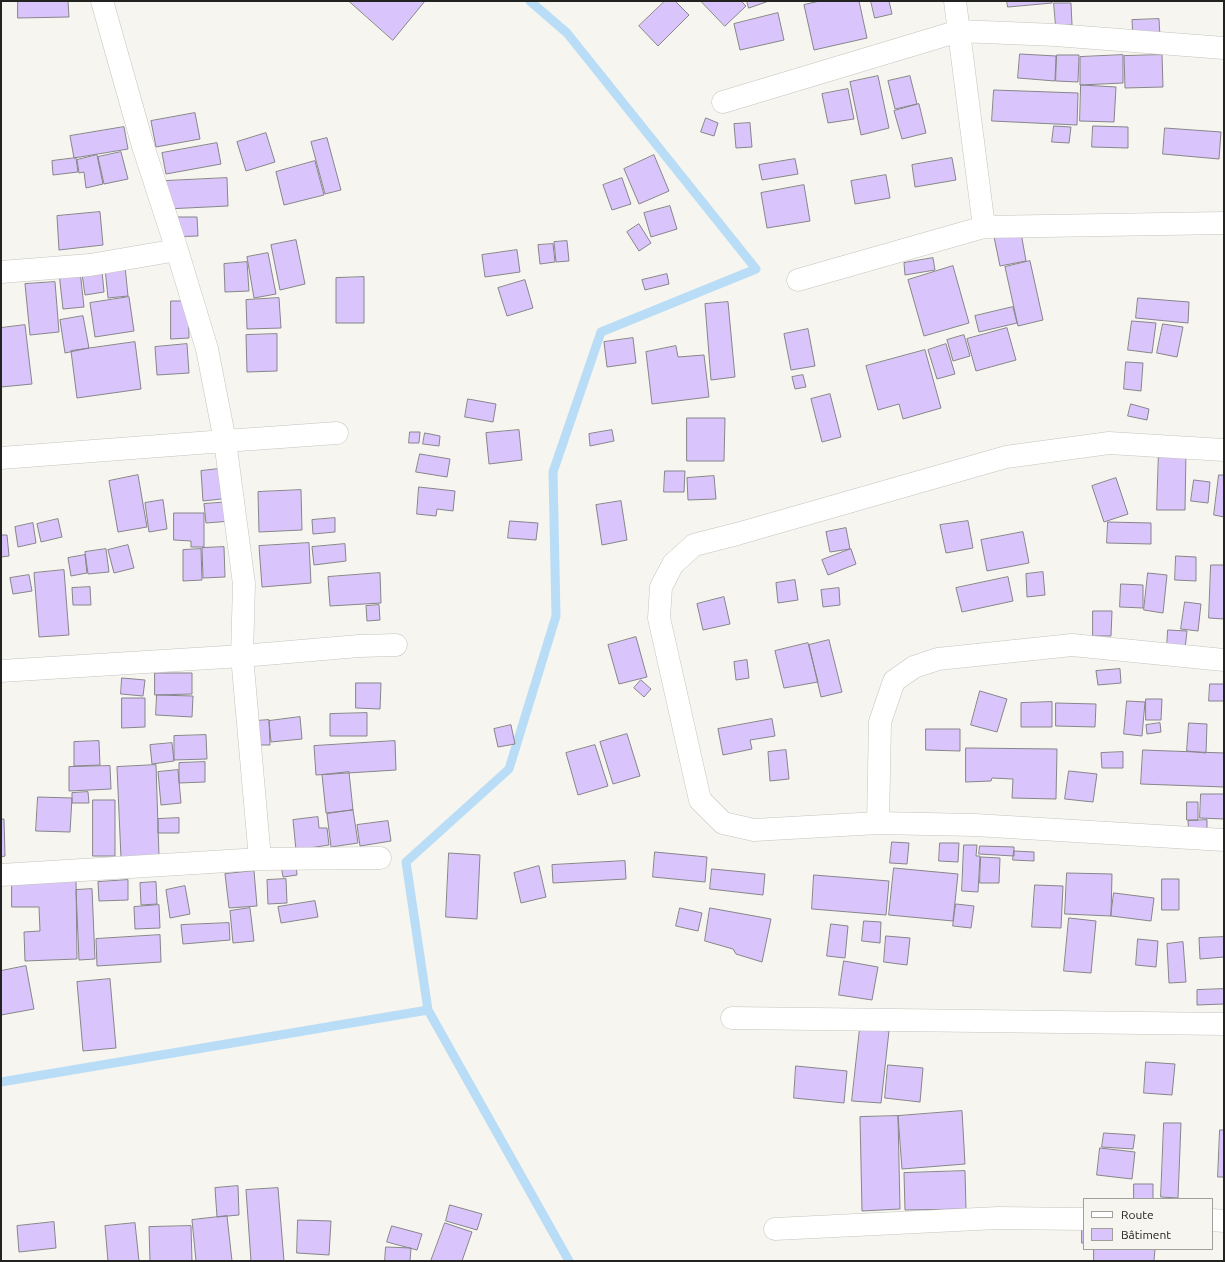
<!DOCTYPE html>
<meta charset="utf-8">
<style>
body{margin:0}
#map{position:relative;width:1225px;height:1262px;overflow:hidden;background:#f6f5ef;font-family:Ubuntu,sans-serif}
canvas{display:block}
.frame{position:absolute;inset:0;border:2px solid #222220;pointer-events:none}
.legend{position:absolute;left:1083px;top:1198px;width:130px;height:52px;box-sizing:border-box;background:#f6f5ef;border:1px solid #a1a19c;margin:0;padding:5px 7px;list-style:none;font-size:12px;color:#222220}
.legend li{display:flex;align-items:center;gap:8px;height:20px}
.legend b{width:20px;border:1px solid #a1a19c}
</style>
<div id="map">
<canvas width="1225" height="1262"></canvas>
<div class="frame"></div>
<ul class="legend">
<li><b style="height:5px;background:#fff"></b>Route</li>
<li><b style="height:11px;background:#d9c5fb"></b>Bâtiment</li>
</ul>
</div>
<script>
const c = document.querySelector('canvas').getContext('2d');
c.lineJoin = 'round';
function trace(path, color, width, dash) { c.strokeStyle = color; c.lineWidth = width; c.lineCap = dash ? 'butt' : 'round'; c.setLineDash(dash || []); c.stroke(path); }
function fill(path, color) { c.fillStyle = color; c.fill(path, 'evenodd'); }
trace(new Path2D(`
 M428,1010l-22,-148 103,-93 47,-153 -3,-144 48,-140 155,-63 -189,-236 -37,-32
 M1,1082l427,-72 141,251`), '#b9ddf6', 9);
const building = new Path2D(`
 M18,1h50l1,16 -51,1z
 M349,1h76l-32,39z
 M665,1h10l14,14 -31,31 -19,-20z
 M701,1h40l5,5 -21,20z
 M747,1h22l-20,7z
 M820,1h39l8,37 -53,12 -10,-45z
 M871,1h18l3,13 -17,4z
 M1007,1h45v2l-44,4z
 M1054,3h17l1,22 -16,1z
 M778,13l6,27 -44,10 -6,-26z
 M1159,19l1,18 -27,2 -1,-19z
 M1020,54l36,2 -1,25 -37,-3z
 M1057,55h22l-1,27 -22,-1z
 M1123,55v28l-43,2v-28z
 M1162,55l1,32 -38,1 -1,-32z
 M878,76l11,52 -28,7 -11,-53z
 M910,76l7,28 -22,5 -7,-28z
 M1081,85l35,2 -2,35 -34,-1z
 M848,89l6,30 -26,4 -6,-29z
 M994,90l84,3 -1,32 -85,-4z
 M919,104l7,29 -24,6 -8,-28z
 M195,113l5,26 -44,8 -5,-26z
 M706,118l12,5 -4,13 -13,-4z
 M750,123l2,24 -16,1 -2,-24z
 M1054,126l17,1 -2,16 -17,-1z
 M1093,126l35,1v21l-36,-1z
 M124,127l4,22 -54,9 -4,-22z
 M1165,128l56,4 -2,27 -56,-5z
 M266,133l9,29 -29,9 -9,-29z
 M327,138l14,52 -16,4 -14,-52z
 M217,143l4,21 -55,10 -4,-21z
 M121,152l7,27 -24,5 -6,-27z
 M97,155l6,29 -17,4 -2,-16 -5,1 -2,-13z
 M654,155l15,36 -30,13 -15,-35z
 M76,158l2,14 -25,3 -1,-14z
 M952,158l4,22 -41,7 -3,-22z
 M795,159l3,15 -36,6 -3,-15z
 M315,161l9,34 -40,10 -8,-33z
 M886,175l4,23 -35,6 -4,-23z
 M227,178l1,28 -62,3 -1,-28z
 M622,178l9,26 -19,6 -9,-25z
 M804,185l6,36 -43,7 -6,-35z
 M670,206l7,23 -26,8 -7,-24z
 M100,212l3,33 -44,5 -2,-34z
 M169,217h28l1,19 -29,1z
 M639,224l12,19 -12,8 -12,-19z
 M1020,227l6,34 -26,5 -7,-34z
 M296,240l9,44 -25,6 -9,-45z
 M567,241l2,20 -13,1 -2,-20z
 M553,244l2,18 -15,2 -2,-19z
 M517,250l3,22 -35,5 -3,-22z
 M268,253l8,41 -22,4 -7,-41z
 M933,258l2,12 -30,5 -1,-12z
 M1030,261l13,59 -25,6 -13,-59z
 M79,262l5,45 -21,2 -5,-45z
 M247,262l2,29 -24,1 -1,-28z
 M125,266l3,30 -20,2 -3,-30z
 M953,266l16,57 -45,13 -16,-56z
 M102,271l2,21 -19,3 -3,-21z
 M667,274l2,10 -24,6 -3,-10z
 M364,277v46h-28v-45z
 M525,280l8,28 -26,8 -9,-28z
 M55,282l4,50 -29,3 -5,-51z
 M129,297l5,34 -39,6 -5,-34z
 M279,298l2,30 -34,1 -1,-29z
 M1138,298l51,4 -1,21 -52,-5z
 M171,301h17l1,37 -18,1z
 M728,302l7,75 -24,3 -6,-76z
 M1013,307l4,16 -38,9 -4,-16z
 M83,316l6,32 -24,5 -5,-33z
 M1132,321l24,2 -4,30 -24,-3z
 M1163,324l20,3 -6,30 -20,-4z
 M25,325l7,59 -31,3v-59z
 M1007,328l9,32 -40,11 -9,-32z
 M808,329l7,37 -24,4 -7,-36z
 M277,334v37l-30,1 -1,-37z
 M964,335l6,21 -17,5 -6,-21z
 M633,338l3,25 -29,4 -3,-25z
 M135,342l6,47 -64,9 -6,-47z
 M187,344l2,29 -32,2 -2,-28z
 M946,344l9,30 -18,5 -9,-29z
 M676,346l2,11 26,-2 5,42 -57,7 -6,-52z
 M925,350l16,58 -38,11 -4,-15 -21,6 -12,-44z
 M1126,362l17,1 -2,28 -17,-2z
 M803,375l3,12 -11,2 -3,-12z
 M830,394l11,43 -19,5 -11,-43z
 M468,399l28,5 -3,18 -28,-5z
 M1131,404l18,5 -2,11 -19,-4z
 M687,418h38l-1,43h-37z
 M519,430l3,30 -33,4 -3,-31z
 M612,430l2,11 -24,5 -1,-12z
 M410,432h10l-1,11h-10z
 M425,433l15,3 -1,10 -16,-2z
 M1159,449h27l-1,61h-28z
 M420,454l30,5 -3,18 -31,-5z
 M227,468l3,30 -27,3 -2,-30z
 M665,471h20l-1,21h-20z
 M138,475l9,52 -29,5 -9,-51z
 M1219,475h5v42l-10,-2z
 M714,476l2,23 -28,1 -1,-22z
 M1116,478l12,36 -24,8 -12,-36z
 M1194,480l16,2 -2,21 -17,-2z
 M419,487l36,4 -2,20 -16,-2 -1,7 -19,-2z
 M301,490l1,40 -43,2 -1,-40z
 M163,500l4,29 -18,3 -4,-29z
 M621,501l6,39 -25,5 -6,-40z
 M230,502l1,19 -25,2 -2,-19z
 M174,513h30v34h-13v-6l-17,-1z
 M335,518v14l-22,2 -1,-14z
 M58,519l4,18 -21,5 -4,-18z
 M510,521l28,2 -2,17 -28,-2z
 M968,521l5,27 -27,5 -6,-28z
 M1108,522l43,1v21l-44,-1z
 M33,523l3,20 -18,4 -3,-20z
 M846,528l4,21 -20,3 -4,-20z
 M1023,532l6,31 -42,8 -6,-31z
 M1,535h6l2,21 -8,1z
 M309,543l2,40 -49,4 -3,-41z
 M345,544l1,17 -32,4 -2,-18z
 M128,545l6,23 -20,5 -6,-23z
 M224,547l1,30 -22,1 -1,-30z
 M106,549l3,23 -21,2 -3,-22z
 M201,549l1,31 -19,1v-31z
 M851,549l5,15 -28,11 -6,-15z
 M85,555l2,18 -16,3 -3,-18z
 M1176,556l20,1v24l-21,-1z
 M1211,565h13v54l-15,-1z
 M64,570l5,65 -30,2 -5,-64z
 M1043,572l2,23 -18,2 -1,-23z
 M380,573l1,30 -51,3 -2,-29z
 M1148,573l19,2 -4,38 -19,-3z
 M29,575l3,16 -19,3 -3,-16z
 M1008,577l5,24 -51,11 -6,-24z
 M795,580l3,20 -20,3 -2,-20z
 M1121,584l22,1v23l-23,-1z
 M90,587l1,18h-18l-1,-17z
 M839,588l1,17 -17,2 -2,-17z
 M724,597l6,27 -27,6 -6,-26z
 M1185,602l16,2 -3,27 -17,-2z
 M379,605l1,15 -13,1 -1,-15z
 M1093,611h19l-1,25h-18z
 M1168,630l19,1 -2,18 -18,-1z
 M636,637l11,40 -28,7 -11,-39z
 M829,640l13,52 -21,5 -12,-52z
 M808,643l10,39 -34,6 -9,-37z
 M747,660l2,18 -13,2 -2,-18z
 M1120,669l1,14 -23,2 -2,-14z
 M155,673h37v21l-37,1z
 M122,678l23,2 -2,16 -22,-2z
 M641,680l10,9 -7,8 -10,-9z
 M356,683h25l-1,26 -24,-1z
 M1210,684h14v17h-15z
 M980,691l27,8 -10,33 -26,-7z
 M157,695l36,1 -1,21 -36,-2z
 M122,698h23v29l-23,1z
 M1146,699h16l-1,21h-15z
 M1127,701l18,1 -3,34 -18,-2z
 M1052,702v25h-31v-24z
 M1056,703l40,1 -1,23 -39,-1z
 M367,713v23h-37v-22z
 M300,717l2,22 -31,3 -2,-21z
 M772,719l3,17 -25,4 2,9 -29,6 -5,-26z
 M269,720l1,25h-14l-1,-24z
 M1160,723l1,9 -14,2 -1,-9z
 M1189,723l18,1 -1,29 -19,-2z
 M511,725l4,19 -17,3 -4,-18z
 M926,729h34v22l-34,-1z
 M627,734l13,42 -27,8 -13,-42z
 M206,735l1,24 -33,1v-24z
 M99,741l1,24 -26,1v-24z
 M395,741l1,29 -80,5 -2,-29z
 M172,743l2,18 -22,3 -2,-19z
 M595,745l13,41 -30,9 -12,-42z
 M966,748l91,1 -1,50 -44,-1 1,-19 -21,-1 -1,3 -25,1z
 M786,750l3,29 -19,2 -2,-29z
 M1143,750l81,3v34l-83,-3z
 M1123,752v16h-21l-1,-15z
 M205,762v20l-26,1v-20z
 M156,765l3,91 -38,2 -4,-91z
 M110,766l1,23 -42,2v-24z
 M178,770l3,33 -20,2 -3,-33z
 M1069,771l28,3 -4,28 -28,-3z
 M349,772l4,38 -27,3 -4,-38z
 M88,792l1,11h-17v-10z
 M1201,794h23v25l-24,-1z
 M38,797l34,1 -2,34 -34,-1z
 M93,800h22v56h-22z
 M1187,802h11v18h-11z
 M353,810l5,33 -27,4 -4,-33z
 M318,817l1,11h8l2,17 -33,5 -3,-30z
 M179,818v15h-21v-14z
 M1,819h3l1,37 -4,1z
 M1207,820v13l-18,1 -1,-13z
 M388,821l3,20 -31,5 -3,-21z
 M892,842l17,1 -2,21 -17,-1z
 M940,843h19l-1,19 -19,-1z
 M964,845h13l-1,11h4l-2,36 -16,-1z
 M980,846l34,1v9l-35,-2z
 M1014,851l20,1v9l-21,-1z
 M655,852l52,5 -2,25 -52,-5z
 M449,853l31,2 -3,64 -31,-2z
 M981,857l19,1 -1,25h-19z
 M625,861l1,18 -73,4 -1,-18z
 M296,864l1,11 -14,2 -2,-12z
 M539,866l7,31 -25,6 -7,-30z
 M894,868l64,6 -5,47 -64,-6z
 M712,869l53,5 -2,21 -53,-6z
 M254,871l3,35 -28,2 -4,-34z
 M1067,873l45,1 -1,42 -46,-2z
 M814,875l75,6 -3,34 -74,-6z
 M12,878h64l1,81 -52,2 -1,-29 16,-1 -1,-24h-27z
 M286,879l1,24 -19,1 -1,-24z
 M1162,879h17v31h-17z
 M128,880v20l-29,1 -1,-19z
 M156,882l1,22 -16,1 -1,-22z
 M1035,885l28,1 -2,42 -29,-1z
 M185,886l5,28 -20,4 -4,-28z
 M92,889l3,70 -16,1 -3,-70z
 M1114,893l40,5 -3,23 -40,-5z
 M315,901l3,16 -37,6 -3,-16z
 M956,904l18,2 -3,22 -18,-2z
 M159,905l1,23 -25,1 -1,-22z
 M250,908l4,33 -21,2 -3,-32z
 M680,908l22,5 -4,18 -22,-5z
 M710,908l61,11 -9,43 -26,-8 -3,-5 -28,-8z
 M1069,918l27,3 -5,52 -27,-2z
 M864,921l17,1 -1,21 -18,-2z
 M229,923l1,17 -47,4 -2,-19z
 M831,924l17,2 -3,32 -18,-2z
 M160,935l1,27 -64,4 -1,-27z
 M886,936l24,2 -3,27 -23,-3z
 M1224,937v20l-24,2 -1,-21z
 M1138,939l20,2 -2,26 -20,-2z
 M1183,942l3,40 -17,1 -2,-39z
 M844,961l34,6 -6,33 -33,-5z
 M26,966l8,43 -33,6v-44z
 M110,979l6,69 -33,3 -6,-69z
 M1224,989v15l-27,1v-15z
 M860,1028l29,3 -8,72 -29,-2z
 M1146,1062l29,2 -3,31 -28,-2z
 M888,1065l35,3 -3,34 -35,-4z
 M796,1066l51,5 -3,32 -50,-5z
 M962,1111l3,53 -63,5 -4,-53z
 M898,1116l2,93 -38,2 -2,-94z
 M1164,1123h17l-3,75 -17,-1z
 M1220,1130h4v47h-6z
 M1104,1133l31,2 -2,14 -31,-2z
 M1100,1148l35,4 -3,27 -35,-4z
 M965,1171l1,38 -61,1 -1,-37z
 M1134,1184h19v15h-19z
 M238,1186l1,29 -22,2 -2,-29z
 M278,1188l6,73h-33l-5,-71z
 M450,1205l32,9 -5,16 -31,-9z
 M227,1216l5,45h-36l-4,-41z
 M298,1220l33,1 -2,34 -32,-2z
 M54,1222l2,26 -37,4 -2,-26z
 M135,1223l4,38h-31l-3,-35z
 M445,1223l27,9 -10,29h-31z
 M191,1226l1,35h-42l-1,-34z
 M392,1226l30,8 -5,16 -30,-8z
 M1082,1226h2v17h-2z
 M386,1247l25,1 -1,13h-25z
 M1094,1249h61l-1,12h-60z`);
fill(building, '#d9c5fb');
trace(building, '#87858a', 1);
const minor = new Path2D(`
 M102,1l41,145 34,104 30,99 18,92 19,143 -2,72 18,203
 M955,1l29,226
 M723,102l236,-71 96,4 169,13
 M1,272l89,-7 87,-15
 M798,280l186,-53 240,-4
 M1224,450l-115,-7 -103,14 -269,77 -43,11 -21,19 -12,23 -2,31 41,182 23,23 31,7 124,-7 97,2 249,15
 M1,458l224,-17 112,-8
 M1,671l241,-15 117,-10 37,-1
 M878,823l2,-101 14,-41 20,-14 24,-8 134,-14 152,15
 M1,875l259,-16 120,-1
 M732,1018l492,6
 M1212,1220l12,1
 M775,1229l223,-11 86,1`);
trace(minor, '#c4c3be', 23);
trace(minor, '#fff', 22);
</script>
